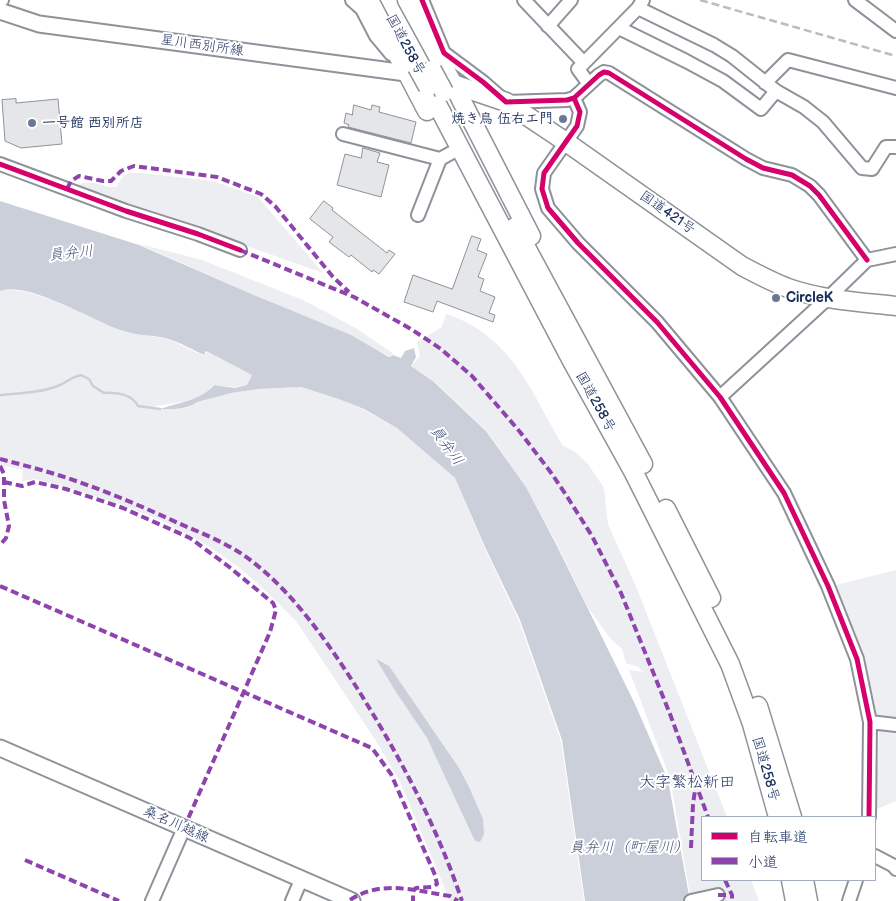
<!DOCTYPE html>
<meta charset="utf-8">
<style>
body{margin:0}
#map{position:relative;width:896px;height:901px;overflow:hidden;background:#fff;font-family:"Balsamiq Sans","Klee One",sans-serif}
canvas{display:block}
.legend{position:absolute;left:701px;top:816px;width:175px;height:65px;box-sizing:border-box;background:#fff;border:1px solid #a4acbf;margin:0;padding:6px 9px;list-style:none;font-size:15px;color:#1b2f5e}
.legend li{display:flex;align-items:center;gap:10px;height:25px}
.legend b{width:25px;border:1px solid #a4acbf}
</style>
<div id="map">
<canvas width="896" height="901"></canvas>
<ul class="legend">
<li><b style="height:6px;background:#d6006c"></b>自転車道</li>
<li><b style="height:6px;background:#8e44ad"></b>小道</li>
</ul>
</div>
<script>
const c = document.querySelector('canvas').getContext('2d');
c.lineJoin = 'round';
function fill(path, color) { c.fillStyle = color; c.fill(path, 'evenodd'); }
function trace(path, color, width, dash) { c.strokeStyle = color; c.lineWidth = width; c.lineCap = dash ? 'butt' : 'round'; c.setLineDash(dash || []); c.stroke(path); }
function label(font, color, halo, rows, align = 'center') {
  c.font = font + ' "Balsamiq Sans","Klee One",sans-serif'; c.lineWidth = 4; c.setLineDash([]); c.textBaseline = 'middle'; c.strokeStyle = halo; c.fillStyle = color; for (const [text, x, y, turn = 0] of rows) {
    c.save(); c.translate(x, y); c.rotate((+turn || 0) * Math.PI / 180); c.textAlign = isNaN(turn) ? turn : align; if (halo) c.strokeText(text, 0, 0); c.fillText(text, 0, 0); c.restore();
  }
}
fill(new Path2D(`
 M896,570v231l-21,9 4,-80 -16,-78 -27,-67z`), '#edeff3');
fill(new Path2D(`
 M128,173h13l72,8 45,16 65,76 -246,-87c13,-9 25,2 39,1l6,-9z
 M139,244l63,16 101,40 51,27 40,27 -5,2 -39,-21 -96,-40z
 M6,289l21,3 25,8 74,32 42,7 36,17 3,-4 45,23 -5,10 -12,2 -22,-2c-11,17 -39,18 -58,21l3,3c12,1 29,1 39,-7l33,-9 28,-4 42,-2 40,12 22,10 35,19 58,50 30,71 34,72 42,120 23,160h-134l-49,-117 -25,-43 -80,-120 -28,-28 -28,-25 -30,-21 -43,-24 -42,-17 -58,-19 -32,-8 -13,2 1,-11 -17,-4 -6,4v-179z
 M446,314c65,21 85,77 117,132l11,5 14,13 16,24 4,36 29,65 90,228h-25v63h49l8,21h-68l-21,-123 -41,-108 15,2 -6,-5 -12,-4 -4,-14 -11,-10 -23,-31 -31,-64 -31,-57 -40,-57 -52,-49 -23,-15 9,-10 -3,-14 25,-15z`), '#edeef2');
fill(new Path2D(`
 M0,201l139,44 115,50 97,40 38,22 4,-2 8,3 4,-7 9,-3 2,9 -5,9 22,15 53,50 40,56 30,57 79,160 33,76 22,121h-105l-23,-161 -42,-120 -35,-73 -30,-69 -58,-50 -33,-19 -25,-10 -38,-12 -43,2 -27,4 -34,9c-9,7 -26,8 -37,7 17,-6 42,-9 54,-24l21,3 12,-3 5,-10 -46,-24 -2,4c-11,-5 -23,-12 -35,-16 -14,-4 -28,-3 -42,-7 -30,-8 -98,-52 -127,-41z
 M376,659l13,7 70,102 10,19 14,32 1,15 -4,8 -5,-1 -48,-103 -31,-46z`), '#cbcfda');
trace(new Path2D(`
 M0,395c19,-2 42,-2 60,-10 9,-4 9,-7 21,-10l8,4 4,7 11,7c12,-1 28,1 34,13l22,3`), '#cbcfda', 2.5);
const building = new Path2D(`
 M16,99v4l42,-4 4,45 -41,4 -16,-7 -3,-41z
 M354,105l17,5 1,-5 8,2 -1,5 37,10 -5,21 -63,-16 1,-2 -5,-2 2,-10 6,2z
 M363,148l17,5 -3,9 12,3 -8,32 -44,-12 8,-31 16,4z
 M324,201l9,7 -1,2 55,43 2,-3 6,4 -16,20 -6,-4 -1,2 -21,-17 -2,2 -20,-15 4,-5 -23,-18z
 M472,236l9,3 -4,11 10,4 -9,23 6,2 -4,12 15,6 -6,16 6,2 -2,7 -56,-21 -4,11 -29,-10 9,-27 39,14z`);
fill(building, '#e5e6e8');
trace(building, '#8e929a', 1);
const minor = new Path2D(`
 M352,0l10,9 14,27 15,18
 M422,0l22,53 39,29 23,20 61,-2 7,-2 25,-23 5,-3 5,1 137,86 17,9 29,7 18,11 9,9 48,65
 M524,0l60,63
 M855,0l41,31
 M0,1l2,-1
 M638,8l76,37 18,11 44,35 28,16 19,15 39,46 10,1 14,-22h10
 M548,26l23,-26
 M619,28l67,33 37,20 38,28 15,-18
 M765,83l23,-23 108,28
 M589,84l-11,-15 60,-61 5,-8
 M574,98l6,14 -3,14 -33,47 -2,16 6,19 30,35 79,79 63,75 64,96 44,93 29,73 13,63 -1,95
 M343,134l97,25 11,-6
 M0,164l126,47 72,23 42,16
 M418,215l22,-56
 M720,397l108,-99 39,-38 29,-6
 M870,722l26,3
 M875,856l19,10 2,3
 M152,901l32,-73
 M292,901l9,-21
 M691,901l27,-6
 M849,901l7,-21`);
const major = new Path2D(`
 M0,11l39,13 367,49
 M0,748l352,153`);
const highway = new Path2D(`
 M369,0l58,111
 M407,0l46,84 78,152
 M406,73l47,11 53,18 60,40 176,124c15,8 30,16 46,22 34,12 72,14 108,18
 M428,87l144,274 62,112 96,191 22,60 26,93
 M515,227l128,237
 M666,509l45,89
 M758,706l34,111
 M791,880l4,21
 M804,880l4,21`);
trace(minor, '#8e929a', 16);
trace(major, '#8e929a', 19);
trace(highway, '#8e929a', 21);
trace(minor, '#fff', 12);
trace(major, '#fff', 15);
trace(highway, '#fff', 18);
trace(new Path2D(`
 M700,0l196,56`), '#b9bcc1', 2.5, [8, 4]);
const highwayBridge = new Path2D(`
 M417,67l11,20
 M432,70l12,22`);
trace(highwayBridge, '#8e929a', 21, []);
trace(highwayBridge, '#fff', 18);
trace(new Path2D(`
 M67,189l4,-8 8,-5 24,5h8l10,-10 13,-5 83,11 44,17 14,12 58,71 16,15
 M240,250l114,47 57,32 30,20 31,27 48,56 32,42 16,24 24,38 29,57 49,121 38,103
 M0,459c19,5 39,10 58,16 41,13 81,30 120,48 21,9 44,18 64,31 48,33 84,86 115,134 42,67 80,138 105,213
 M0,466l4,8v26l5,26 -3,12 -6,7
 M4,482l18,4 13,-4 31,7 57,19 67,30 38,28 45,37 3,7 -6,22 -86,196
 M0,586l372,162 19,26 44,101 2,9 -5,3 -16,1 -3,3v10
 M691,848l2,-44 3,-20
 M25,860l94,41
 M725,880l7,15v6
 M718,895h14
 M350,900c32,-21 65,-9 100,-4l8,5`), '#8e44ad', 4, [8, 4]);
trace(new Path2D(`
 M422,0l22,53 39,29 23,20 61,-2 7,-2 25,-23 5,-3 5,1 137,86 17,9 29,7 18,11 9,9 48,65
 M574,98l6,14 -3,14 -33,47 -2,16 6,19 30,35 79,79 63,75 64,96 44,93 29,73 13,63 -1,95
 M0,164l126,47 72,23 42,16`), '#d6006c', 5);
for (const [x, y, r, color] of [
 [563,119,5,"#6b7896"],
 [32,123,5,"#6b7896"],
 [776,298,5,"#6b7896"]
]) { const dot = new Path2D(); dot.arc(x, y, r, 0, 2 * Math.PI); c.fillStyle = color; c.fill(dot); trace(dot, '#fff', 2); }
label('14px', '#1b2f5e', '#fff', [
 ["国道258号",405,45,62],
 ["星川西別所線",202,46,8],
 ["国道421号",667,213,35],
 ["国道258号",595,402,61],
 ["国道258号",765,769,74],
 ["桑名川越線",176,825,24]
]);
label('bold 14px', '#1b2f5e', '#fff', [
 ["焼き鳥 伍右エ門",553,119,"right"],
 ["一号館 西別所店",42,123],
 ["CircleK",786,298]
], 'left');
label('italic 15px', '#49597e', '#fff', [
 ["員弁川",71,254,-6],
 ["員弁川",446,446,54],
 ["員弁川（町屋川）",629,848]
]);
label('16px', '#1b2f5e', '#fff', [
 ["大字繁松新田",687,783]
]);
</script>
